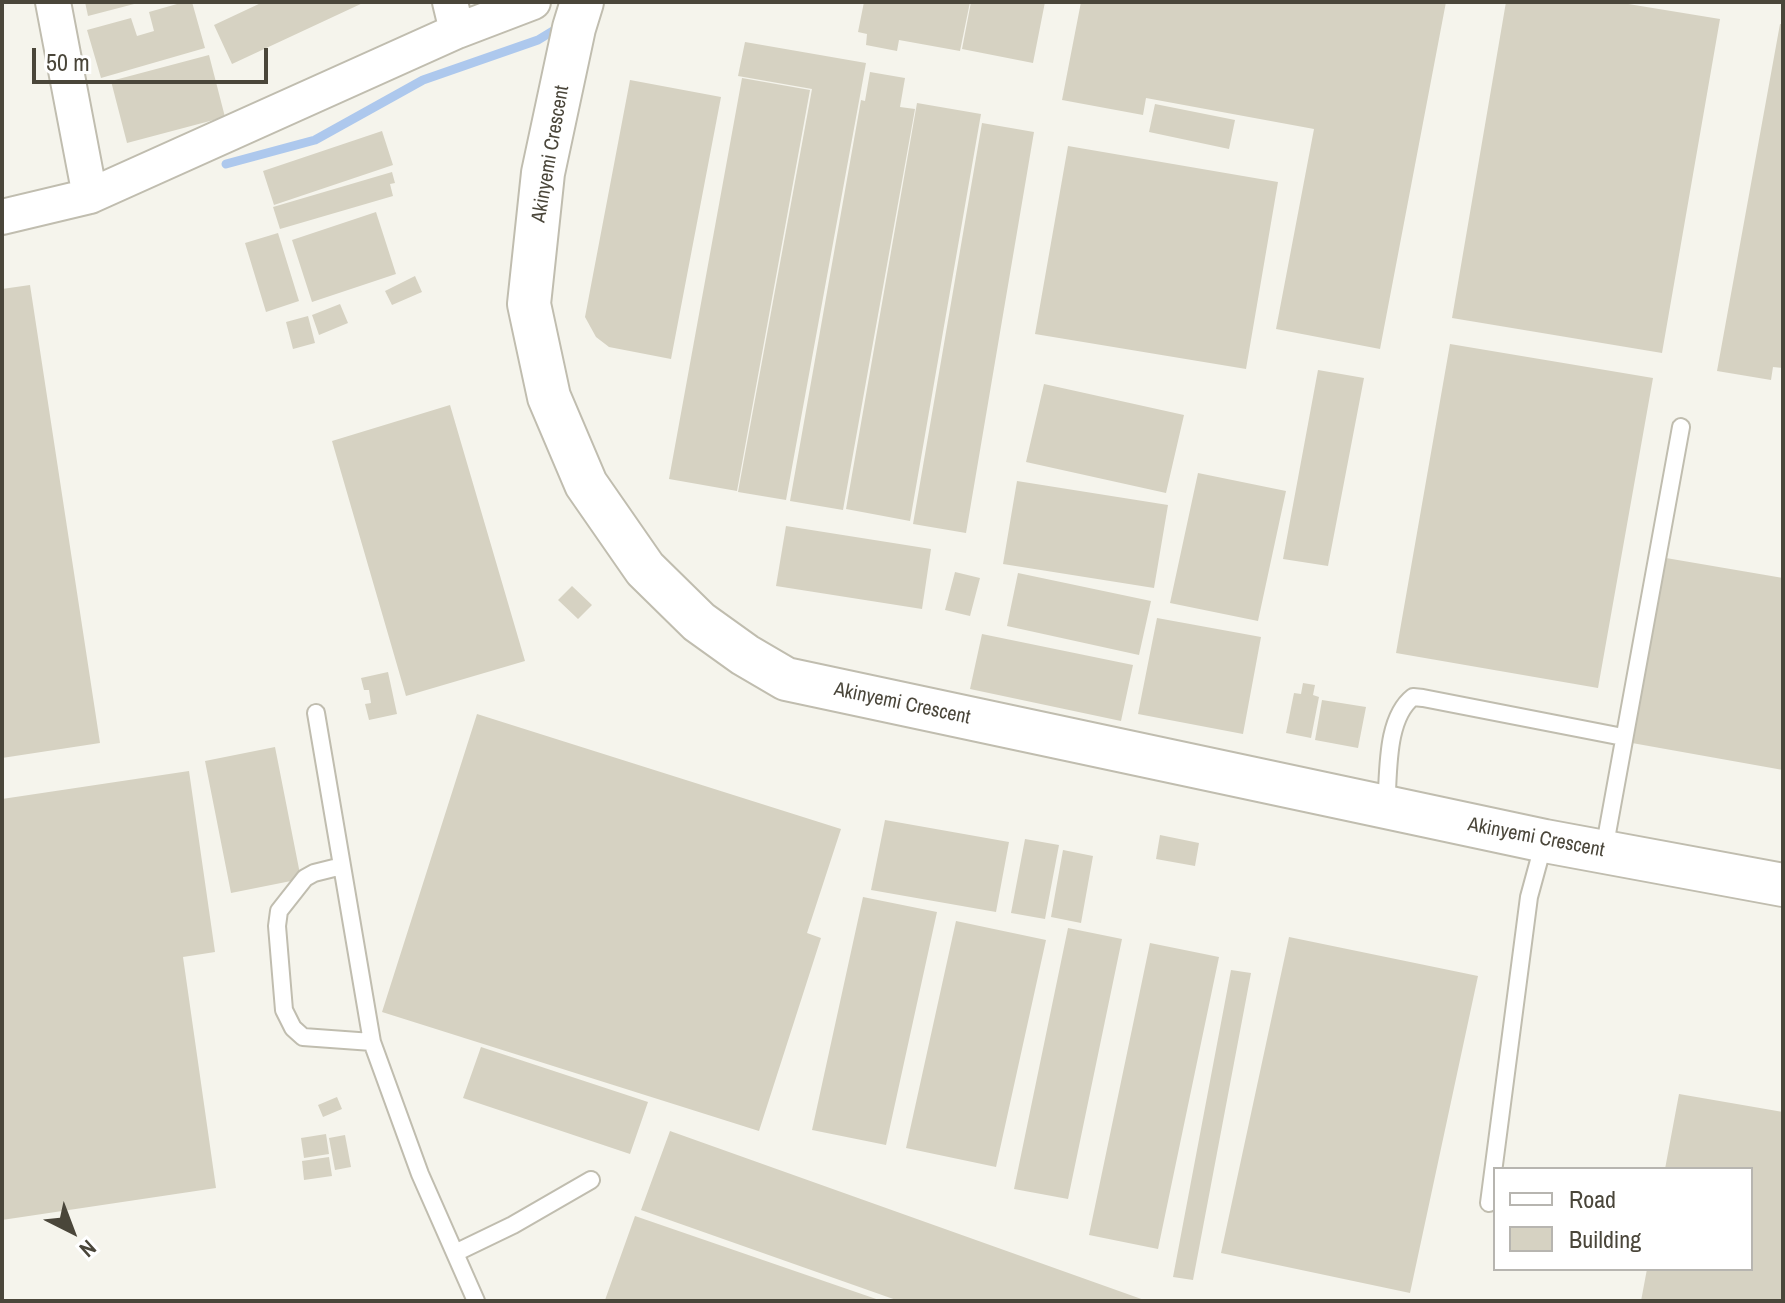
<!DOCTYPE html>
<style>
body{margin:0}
#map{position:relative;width:1785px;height:1303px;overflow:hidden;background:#f5f4ec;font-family:"Archivo Narrow",sans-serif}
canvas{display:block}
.frame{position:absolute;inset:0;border:4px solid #4a463a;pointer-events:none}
.legend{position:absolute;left:1493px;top:1167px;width:260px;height:104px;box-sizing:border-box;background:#fff;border:2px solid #b7b5b0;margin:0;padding:10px 14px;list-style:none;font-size:24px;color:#4a463a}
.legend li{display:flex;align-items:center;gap:16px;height:40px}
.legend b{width:40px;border:2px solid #b7b5b0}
.north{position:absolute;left:32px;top:1191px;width:80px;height:80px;-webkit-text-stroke:6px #fff;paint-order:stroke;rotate:138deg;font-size:22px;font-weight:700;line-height:32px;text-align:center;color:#4a463a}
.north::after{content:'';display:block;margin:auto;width:28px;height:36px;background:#4a463a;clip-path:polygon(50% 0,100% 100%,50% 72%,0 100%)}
.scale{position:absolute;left:32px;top:48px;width:236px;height:36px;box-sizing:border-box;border:4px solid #4a463a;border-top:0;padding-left:10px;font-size:24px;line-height:28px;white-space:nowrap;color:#4a463a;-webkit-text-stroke:6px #fff;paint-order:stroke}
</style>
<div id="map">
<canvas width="1785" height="1303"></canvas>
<div class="frame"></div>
<ul class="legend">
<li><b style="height:10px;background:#fff"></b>Road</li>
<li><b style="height:22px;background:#d6d2c2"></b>Building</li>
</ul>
<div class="north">N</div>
<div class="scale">50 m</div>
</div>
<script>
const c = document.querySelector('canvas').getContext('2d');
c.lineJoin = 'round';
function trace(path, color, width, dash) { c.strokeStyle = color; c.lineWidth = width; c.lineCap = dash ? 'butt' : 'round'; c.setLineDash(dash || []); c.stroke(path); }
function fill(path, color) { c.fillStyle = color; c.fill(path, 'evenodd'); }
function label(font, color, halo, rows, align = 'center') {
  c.font = font + ' "Archivo Narrow",sans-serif'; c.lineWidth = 7; c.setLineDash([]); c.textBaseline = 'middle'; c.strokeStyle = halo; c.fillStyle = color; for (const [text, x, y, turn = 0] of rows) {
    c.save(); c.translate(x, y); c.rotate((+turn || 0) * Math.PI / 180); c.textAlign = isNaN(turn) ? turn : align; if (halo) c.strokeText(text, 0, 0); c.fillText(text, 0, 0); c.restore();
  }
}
trace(new Path2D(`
 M226,164l89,-24 108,-60 115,-40 23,-14`), '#adc8ed', 9);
fill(new Path2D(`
 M85,2h53v1l-50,13z
 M184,2h8l13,46 -104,30 -14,-48 44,-12 6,18 17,-5 -5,-19z
 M263,2h102l-133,62 -18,-39z
 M864,2h106l-10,49 -61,-11 -2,11 -31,-6 1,-11 -9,-2z
 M971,2h74l-12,61 -71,-14z
 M1081,2h365l-66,347 -104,-20 38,-200 -168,-31 -3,17 -81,-15z
 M1506,2h110l104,17 -58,334 -210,-35z
 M1780,24h3v344l-10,-1 -2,13 -54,-9z
 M745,42l121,21 -80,437 -48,-8 74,-403 -74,-13z
 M209,55l16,62 -98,26 -16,-62z
 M870,72l35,6 -5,29 15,2 -72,401 -53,-9 71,-401 4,1z
 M742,78l68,12 -73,401 -68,-12z
 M630,80l91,17 -50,262 -62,-12 -13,-10 -11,-20z
 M917,103l64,11 -71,407 -64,-12z
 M1155,104l80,16 -6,29 -80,-17z
 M982,123l52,9 -68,401 -53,-9z
 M382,131l11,34 -119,40 -11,-34z
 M1068,146l210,36 -32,187 -211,-35z
 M392,172l3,11 -5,1 3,12 -113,33 -7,-22z
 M376,212l20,62 -84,28 -20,-62z
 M278,233l21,68 -33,11 -21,-69z
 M415,276l7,16 -30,13 -7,-14z
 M30,285l70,458 -98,15v-469z
 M340,304l8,19 -29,12 -7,-20z
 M308,316l7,27 -22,6 -7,-27z
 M1450,344l203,34 -55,310 -202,-35z
 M1318,370l46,8 -36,188 -45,-7z
 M1044,384l140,31 -18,78 -140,-31z
 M450,405l75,256 -119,35 -74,-255z
 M1198,473l88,18 -28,130 -88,-18z
 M1017,481l151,24 -14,83 -151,-24z
 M786,526l145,23 -9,60 -146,-23z
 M1666,558l117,20v192l-151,-27z
 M955,572l25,6 -10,38 -25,-6z
 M1018,573l133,28 -12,54 -132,-29z
 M572,586l20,19 -14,14 -20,-19z
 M1157,618l104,19 -18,97 -105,-20z
 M982,634l151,31 -12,56 -151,-32z
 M388,672l9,42 -28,6 -4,-16 6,-1 -2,-13h-5l-3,-12z
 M1303,683l12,2 -2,10 6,2 -8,41 -25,-5 8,-40 7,1z
 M1322,700l44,7 -8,41 -43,-8z
 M477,714l364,115 -34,104 14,5 -62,193 -377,-119z
 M275,747l26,132 -70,14 -26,-132z
 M189,771l26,181 -32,5 33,231 -214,32v-421z
 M885,820l124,22 -13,70 -125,-22z
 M1160,835l39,8 -4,23 -39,-7z
 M1025,839l34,6 -14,74 -34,-6z
 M1063,850l30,6 -12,67 -30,-6z
 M863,897l74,15 -51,233 -74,-15z
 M956,921l90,19 -50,227 -90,-19z
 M1068,928l54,11 -54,260 -54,-10z
 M1289,937l189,39 -68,317 -189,-40z
 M1150,943l69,14 -61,292 -69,-14z
 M1231,970l20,3 -58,307 -20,-3z
 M481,1047l167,55 -18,52 -167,-56z
 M1679,1094l104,18v189h-142l6,-32h104v-100h-86z
 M337,1097l5,12 -19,8 -5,-12z
 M670,1131l477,170h-248l-258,-91z
 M326,1134l3,20 -25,4 -3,-20z
 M345,1135l6,32 -16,3 -6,-32z
 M329,1157l3,19 -28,4 -2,-19z
 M635,1216l247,85 -277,-1z`), '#d6d2c2');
const service = new Path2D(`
 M316,713l56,329 48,132 56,127
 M1386,807c3,-33 -1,-88 27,-110l10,1 200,39
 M1604,850l77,-423
 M342,866l-28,7 -9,5 -26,33 -2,15 7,84 9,18 10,9 69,5
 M1489,1203l40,-306 15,-55
 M455,1253l58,-28 78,-45`);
const minor = new Path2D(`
 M53,2l37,194
 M450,2l7,29
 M2,217l88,-21 367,-165 76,-29`);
const tertiary = new Path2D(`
 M582,2l-8,26 -31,145 -14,131 20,93 37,87 59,85 54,53 46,33 41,24 759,162 238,44`);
trace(service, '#c0bdaf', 20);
trace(minor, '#c0bdaf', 38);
trace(tertiary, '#c0bdaf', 46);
trace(service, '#fff', 16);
trace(minor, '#fff', 34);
trace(tertiary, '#fff', 42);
label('20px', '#4a463a', '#fff', [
 ["Akinyemi Crescent",551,154,-80],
 ["Akinyemi Crescent",902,704,12],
 ["Akinyemi Crescent",1536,838,11]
]);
</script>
